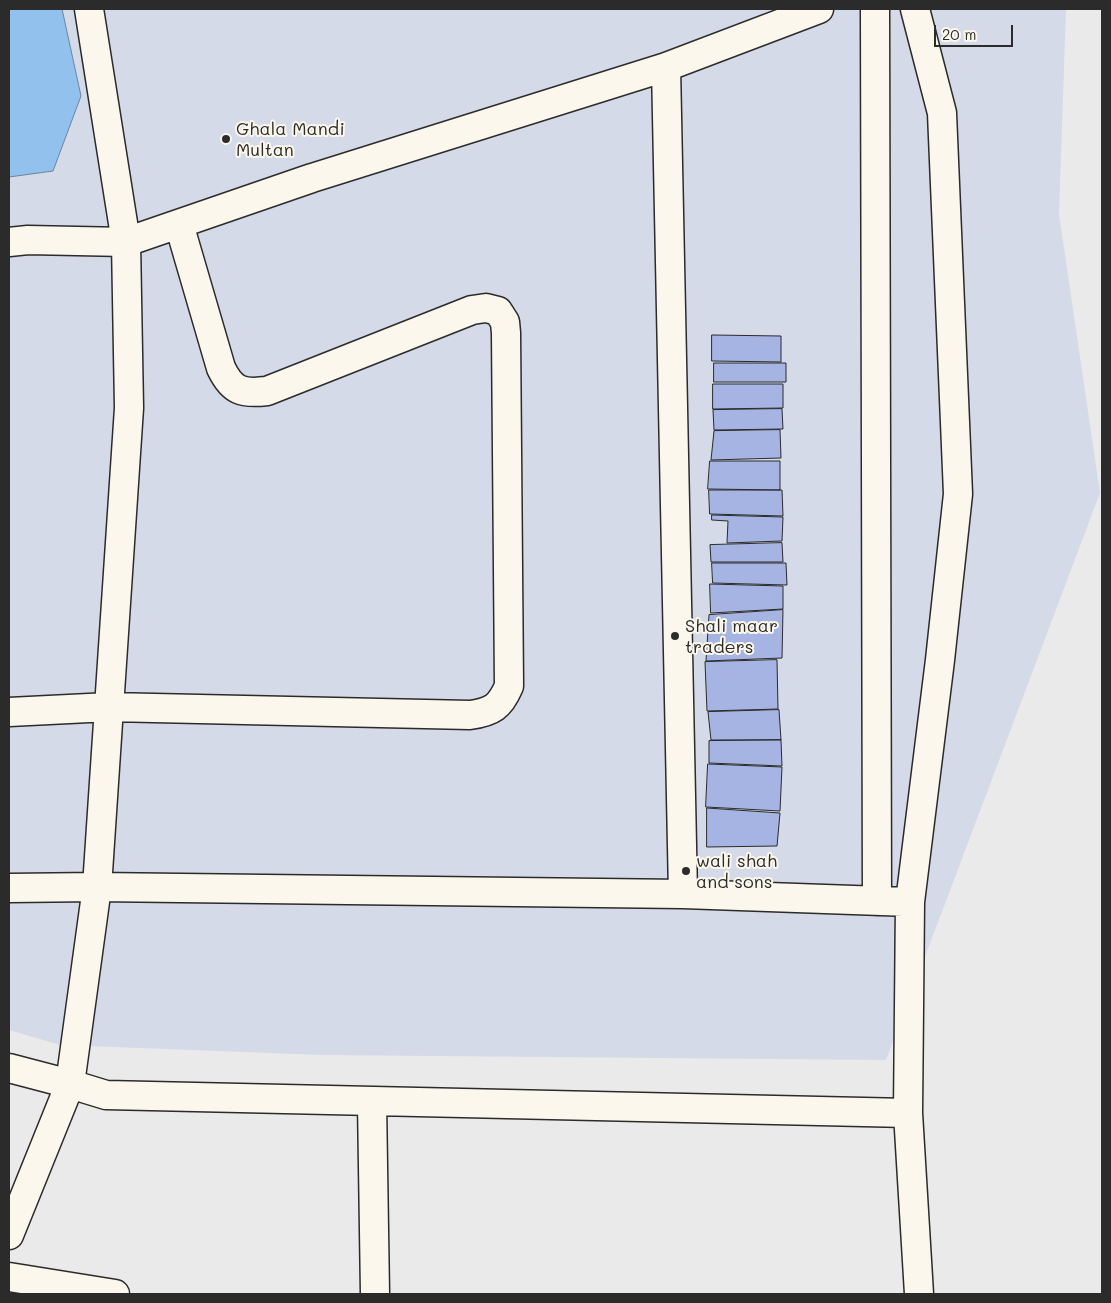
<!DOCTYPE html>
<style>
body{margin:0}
#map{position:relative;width:1111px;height:1303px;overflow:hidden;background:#eaeaea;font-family:Mali,sans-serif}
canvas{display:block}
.frame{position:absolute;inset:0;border:10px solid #2b2b2b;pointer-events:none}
.scale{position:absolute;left:934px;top:25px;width:79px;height:22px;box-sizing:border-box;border:2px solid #2b2b2b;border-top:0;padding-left:6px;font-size:15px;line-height:18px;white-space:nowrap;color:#2b2b2b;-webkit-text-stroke:4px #fbf7ec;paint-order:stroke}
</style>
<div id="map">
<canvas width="1111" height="1303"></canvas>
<div class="frame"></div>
<div class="scale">20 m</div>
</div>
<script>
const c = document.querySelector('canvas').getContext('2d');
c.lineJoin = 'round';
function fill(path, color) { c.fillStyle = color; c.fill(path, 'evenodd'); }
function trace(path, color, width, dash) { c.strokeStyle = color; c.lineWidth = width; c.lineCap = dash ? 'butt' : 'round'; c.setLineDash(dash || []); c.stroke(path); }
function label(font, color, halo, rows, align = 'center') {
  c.font = font + ' Mali,sans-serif'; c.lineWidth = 4; c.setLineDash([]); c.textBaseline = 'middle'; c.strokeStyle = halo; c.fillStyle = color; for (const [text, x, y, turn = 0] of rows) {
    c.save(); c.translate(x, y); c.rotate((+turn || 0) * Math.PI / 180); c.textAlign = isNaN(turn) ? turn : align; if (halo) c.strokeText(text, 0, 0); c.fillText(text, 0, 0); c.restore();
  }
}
fill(new Path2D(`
 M9,9h1057l-7,205 41,279 -214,567 -564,-5 -262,-10 -51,-15z`), '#d5dae8');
const water = new Path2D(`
 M9,9h53l19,87 -28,75 -44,6z`);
fill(water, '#93c1ed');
trace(water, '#69859f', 1);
const building = new Path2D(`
 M712,335l69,1v26l-69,-1z
 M714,363h72v19h-72z
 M713,384h70v24l-70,1z
 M782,409l1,20 -69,1 -1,-20z
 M780,430l1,28 -70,2 3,-29z
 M710,461h70v29l-72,-1z
 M709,490h73l1,26 -73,-2z
 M712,515l71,2 -1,24 -55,2 1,-22 -16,-1z
 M782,543l1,19h-72l-1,-17z
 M712,563h74l1,22 -74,-2z
 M710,584l73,2v23l-72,4z
 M783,610l-1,48 -76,3 3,-46z
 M777,660l1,49 -71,2 -2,-49z
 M779,710l2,30h-70l-3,-28z
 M781,740l1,26 -73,-3v-22z
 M708,764l74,3 -2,44 -74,-4z
 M707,808l73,5 -3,33 -70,1z`);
fill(building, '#a5b4e3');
trace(building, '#2b2b2b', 1);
const minor = new Path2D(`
 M875,9l2,892
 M915,9l27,104 16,381 -18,166 -30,242 -2,211 11,181
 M666,67l17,827
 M9,242l19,-2 98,2 186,-64 354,-111 153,-58
 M9,712l100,-5 361,8c22,-3 30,-8 39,-29l-3,-353 -1,-11 -7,-11 -12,-3 -14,2 -205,81c-25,3 -35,0 -46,-23l-42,-144
 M9,888l88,-1 586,7 227,8
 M9,1068l61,16 36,11 802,18
 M372,1102l3,192
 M9,1235l61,-151 27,-197 32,-479 -3,-166 -37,-233
 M9,1277l106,17`);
trace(minor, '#2b2b2b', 31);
trace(minor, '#fbf7ec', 28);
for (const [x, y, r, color] of [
 [226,139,5,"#2b2b2b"],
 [675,636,5,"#2b2b2b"],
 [686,871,5,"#2b2b2b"]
]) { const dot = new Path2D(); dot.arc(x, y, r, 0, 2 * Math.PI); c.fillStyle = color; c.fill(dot); trace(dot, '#fbf7ec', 2); }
label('18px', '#2b2b2b', '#fbf7ec', [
 ["Ghala Mandi",236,129],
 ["Multan",236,150],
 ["Shali maar",685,626],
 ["traders",685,647],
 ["wali shah",696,861],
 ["and sons",696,882]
], 'left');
</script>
